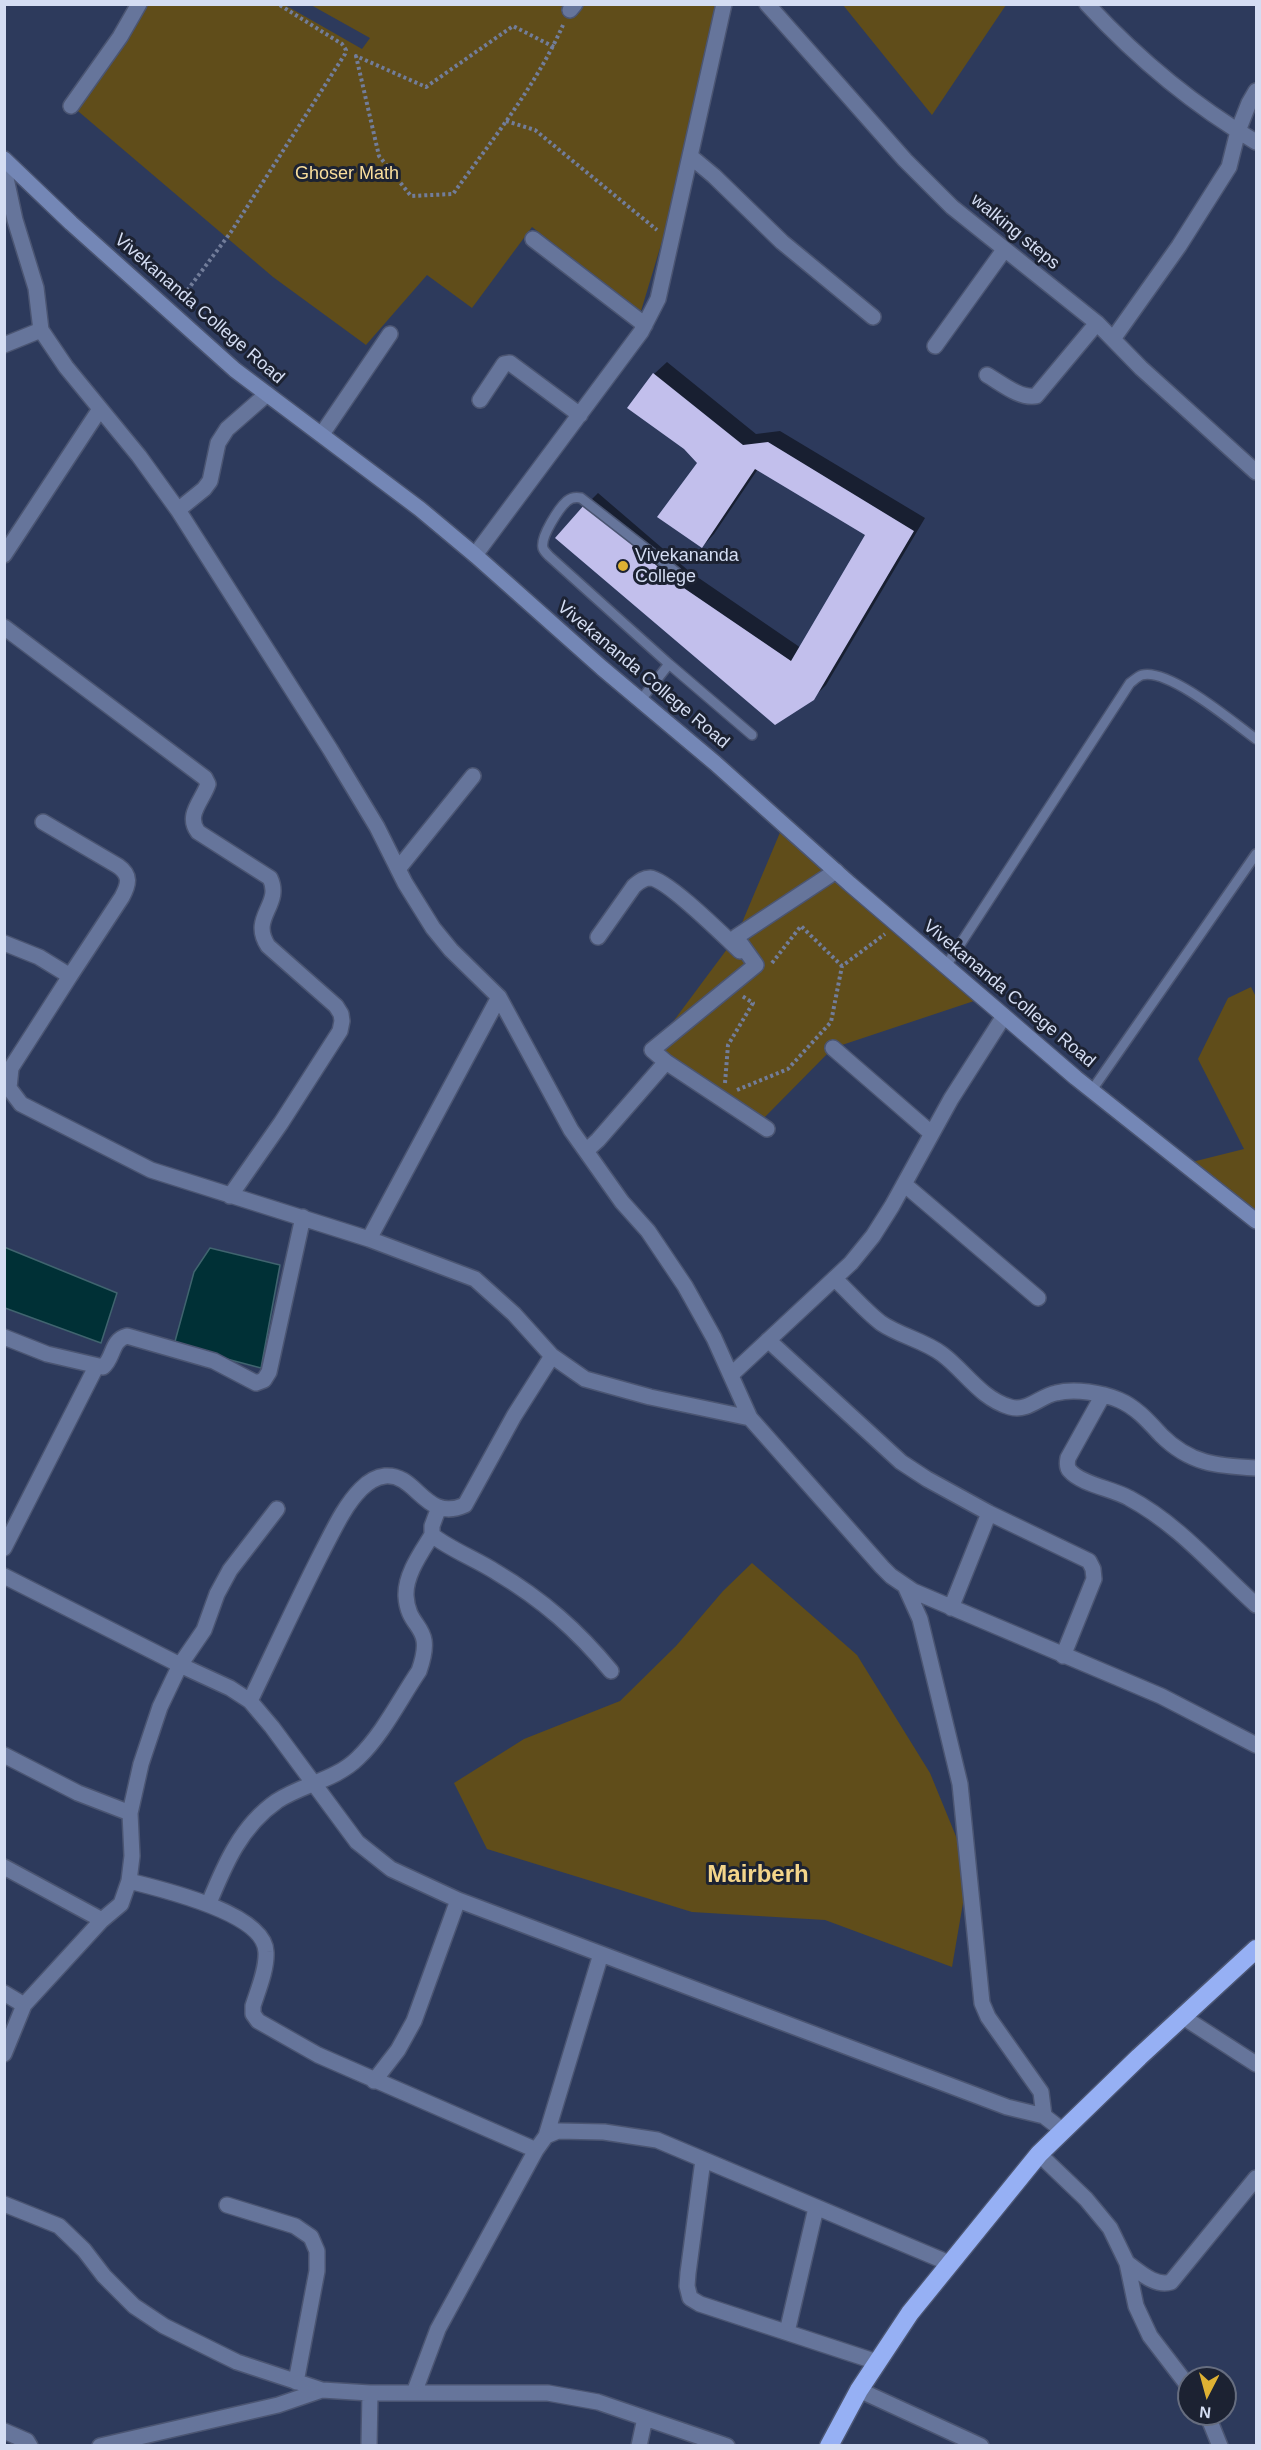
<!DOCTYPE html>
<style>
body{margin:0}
#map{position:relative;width:1261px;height:2450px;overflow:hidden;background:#2d3a5c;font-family:Arial,sans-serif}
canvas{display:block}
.frame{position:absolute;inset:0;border:6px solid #d4ddf3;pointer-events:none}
.north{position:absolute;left:1177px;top:2366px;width:60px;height:60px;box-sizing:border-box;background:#1c2232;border:2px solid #666d7f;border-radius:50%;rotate:186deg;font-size:16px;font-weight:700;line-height:24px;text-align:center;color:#d4ddf3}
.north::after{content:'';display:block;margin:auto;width:21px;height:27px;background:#deb133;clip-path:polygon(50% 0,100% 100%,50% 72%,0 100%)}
</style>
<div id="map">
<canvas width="1261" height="2450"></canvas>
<div class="frame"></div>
<div class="north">N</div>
</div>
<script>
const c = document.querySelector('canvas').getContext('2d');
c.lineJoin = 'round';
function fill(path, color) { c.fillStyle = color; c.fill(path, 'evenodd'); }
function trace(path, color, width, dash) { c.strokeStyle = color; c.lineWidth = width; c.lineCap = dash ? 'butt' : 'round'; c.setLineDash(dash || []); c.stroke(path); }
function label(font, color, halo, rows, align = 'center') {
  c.font = font + ' Arial,sans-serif'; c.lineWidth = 6; c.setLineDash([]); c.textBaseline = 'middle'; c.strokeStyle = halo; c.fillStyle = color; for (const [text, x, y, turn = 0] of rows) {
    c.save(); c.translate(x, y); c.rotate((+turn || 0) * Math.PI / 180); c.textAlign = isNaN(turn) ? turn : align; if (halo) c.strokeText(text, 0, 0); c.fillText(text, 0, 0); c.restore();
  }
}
fill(new Path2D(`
 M134,5h151l77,44 8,-11 -59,-33h409l-25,127 -54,179 -109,-84 -60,81 -45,-33 -61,70 -93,-68 -201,-171z
 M843,5h163l-74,110z
 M784,823l199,175 -150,50 -72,73 -109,-71 84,-113z
 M1251,987l5,10v221l-72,-54 60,-15 -46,-90 30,-61z
 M752,1563l105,92 73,118 39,95 -17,99 -127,-47 -133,-8 -205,-63 -33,-66 70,-44 96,-38 56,-55 47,-55z`), '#604d1a');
const water = new Path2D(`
 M4,1247l113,46 -16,50 -96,-35z
 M210,1248l70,17 -19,103 -87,-23 20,-73z`);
fill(water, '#003036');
trace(water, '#40646f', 1.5);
fill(new Path2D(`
 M667,362l89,72 24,-3 145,87 -99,167 -13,13 -38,25 -189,-218 12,-12 92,79 111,76 66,-114 -109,-65 -44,65 -12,13 -3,-84 -45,-89z`), '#0007');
fill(new Path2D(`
 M653,373l90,72 25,-3 146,89 -100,169 -39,25 -220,-187 30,-34 93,80 113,77 74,-126 -110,-66 -53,79 -45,-31 40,-54 -13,-14 -57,-41z`), '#c2bfec');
const lane = new Path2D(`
 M676,572l-95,-74c-5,-1 -9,-1 -14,3 -8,7 -27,36 -24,47 1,3 4,6 6,8l120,108 83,71
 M640,701l29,-37
 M946,966l184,-283c3,-2 8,-7 12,-8 27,-7 92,48 114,64
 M1092,1090l164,-236`);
const street = new Path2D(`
 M767,4l138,156 47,47 145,116 44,45 115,104
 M1087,4c50,54 106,101 169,138
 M570,10l5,-6
 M71,106l49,-69 19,-33
 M690,156l24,20 68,66 91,75
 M4,169l11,51 21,68 5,42 25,37 73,89 39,54 152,239 47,78 28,56 28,45 18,22 48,47 72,133 51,72 26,29 37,55 29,52 36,80 132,149 9,9 22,15 248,105 95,49
 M533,239l112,86
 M1113,339l66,-93 50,-79 9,-36 11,-28 7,-12
 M4,345l37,-15
 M935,346l69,-96
 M987,375c14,8 33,24 49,21l61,-73
 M480,400l24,-36 6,-1 70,52
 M322,434l68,-100
 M178,510l26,-21 6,-8 8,-38 9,-14 40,-35
 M4,555l96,-146
 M475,555l166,-223 17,-33 66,-295
 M4,627l201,151 3,6c-5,16 -23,31 -10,48l72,46c13,27 -21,39 -2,68l68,60 5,8 1,7 -2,10 -59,92 -51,73
 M43,822l75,44c13,9 11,18 4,31l-52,79
 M398,869l75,-93
 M598,937l36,-51c5,-4 9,-8 16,-8 17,1 75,59 90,73
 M4,943l35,14 31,19 -59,92 -2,20 12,16 130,66 218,69 106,40 39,35 38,42 33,23 65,18 100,21
 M833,1048l98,85
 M666,1062l101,67
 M586,1151l12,-11 68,-78 -14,-12 104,-85 -20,-28 100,-66
 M904,1184l134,114
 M369,1239l130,-242
 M835,1279c15,14 30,32 46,44 19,13 42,17 61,31 23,17 38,44 68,53 18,5 30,-11 46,-14 19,-5 46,0 63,7 17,7 30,22 42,35 29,29 56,31 95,33
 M4,1337l43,17 56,13c11,-9 8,-27 24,-31l87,25 42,22 8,-3 5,-8 34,-155
 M768,1340l133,122 26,17 62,34 100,48 4,8 1,10 -31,77
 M732,1374l119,-111 22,-27 19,-30 59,-107 53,-83
 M1103,1395l-35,63c-1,5 -1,10 2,13 11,13 43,18 59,27 49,26 86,70 127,107
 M439,1507l-7,19v9c19,15 44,24 64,37 47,28 81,58 115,99
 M4,1548l92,-181
 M4,1576l176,89 50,23 20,13 22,26 85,115 34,27 67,31 549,207 37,9 18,14
 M906,1588l14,31 40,165 22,219 6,14 53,75 3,24
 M951,1608l38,-95
 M250,1701c24,-50 47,-100 72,-149 11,-21 22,-46 39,-63 6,-6 15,-12 24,-13 32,-3 40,47 80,29l49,-89 38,-60
 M4,1755l74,38 52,20
 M4,1867l98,53
 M129,1881c32,8 136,32 137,71 1,17 -8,38 -13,54v8l5,7 60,34 218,95
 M209,1903c16,-39 32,-77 68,-102 26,-17 59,-21 81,-43 25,-24 42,-59 61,-87 17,-48 -11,-39 -13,-75 -1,-21 15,-43 26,-61
 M4,1993l20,12
 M1183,2017l73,47
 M4,2054l20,-49 78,-85 19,-16 8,-23 3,-25 -2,-43 11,-49 19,-57 20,-42 24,-35 13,-36 13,-24 47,-61
 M374,2081l24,-31 16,-29 44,-121
 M546,2136l55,-182
 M1039,2154l47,45 24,29 17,35 9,43 14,30 39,51
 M703,2160l-15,113 -1,13 3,12 10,6 177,58
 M4,2204l55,22 25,24 20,26 30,30 30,20 73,36 85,28 48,3h178l50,9 129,44
 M227,2205l68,21 16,11 6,14v20l-21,111
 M1127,2263c13,9 28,24 44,19l85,-104
 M787,2332l29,-124
 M859,2390l122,56
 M414,2393l24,-64 98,-179 10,-14 12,-5 46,1 53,8 292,123
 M1207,2414l13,32
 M4,2431l23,10 3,5
 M100,2446l178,-41 44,-15
 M369,2446l1,-53
 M639,2446l6,-28`);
const secondary = new Path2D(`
 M4,159l67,64 164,147 185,139 55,46 127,113 113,95 135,121 154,132 72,62 180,143`);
const highway = new Path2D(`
 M829,2446l30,-56 51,-77 129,-159 100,-97 117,-108`);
trace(lane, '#4b5572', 12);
trace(street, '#4b5572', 18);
trace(secondary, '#4b5572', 18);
trace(highway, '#4b5572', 21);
trace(new Path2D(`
 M554,47l-41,-21 -87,61 -70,-31 23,100 32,40 42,-2c39,-54 83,-108 110,-169
 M506,121l29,9 122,100
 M180,300l51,-68 114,-178 1,-4 -4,-6 -64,-40
 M772,963l29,-37 41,40
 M725,1083l3,-38 25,-42 -11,-7
 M737,1090l51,-21 43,-47 11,-56 43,-32`), '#727d9a', 4, [3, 3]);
trace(lane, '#66759b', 9);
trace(street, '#66759b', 15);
trace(secondary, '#7487b6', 15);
trace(highway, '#96b0f4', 18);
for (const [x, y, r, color] of [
 [623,566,6,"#deb133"]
]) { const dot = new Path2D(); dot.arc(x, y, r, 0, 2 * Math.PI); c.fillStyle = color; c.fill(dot); trace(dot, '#1c2232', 2); }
label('18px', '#f9de9c', '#1c2232', [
 ["Ghoser Math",347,174]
]);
label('18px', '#d4ddf3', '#1c2232', [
 ["walking steps",1015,232,39],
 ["Vivekananda College Road",199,309,41],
 ["Vivekananda College Road",643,675,40],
 ["Vivekananda College Road",1009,994,40]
]);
label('18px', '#d4ddf3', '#1c2232', [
 ["Vivekananda",635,556],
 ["College",635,577]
], 'left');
label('bold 24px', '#f4d58a', '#1c2232', [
 ["Mairberh",758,1875]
]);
</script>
